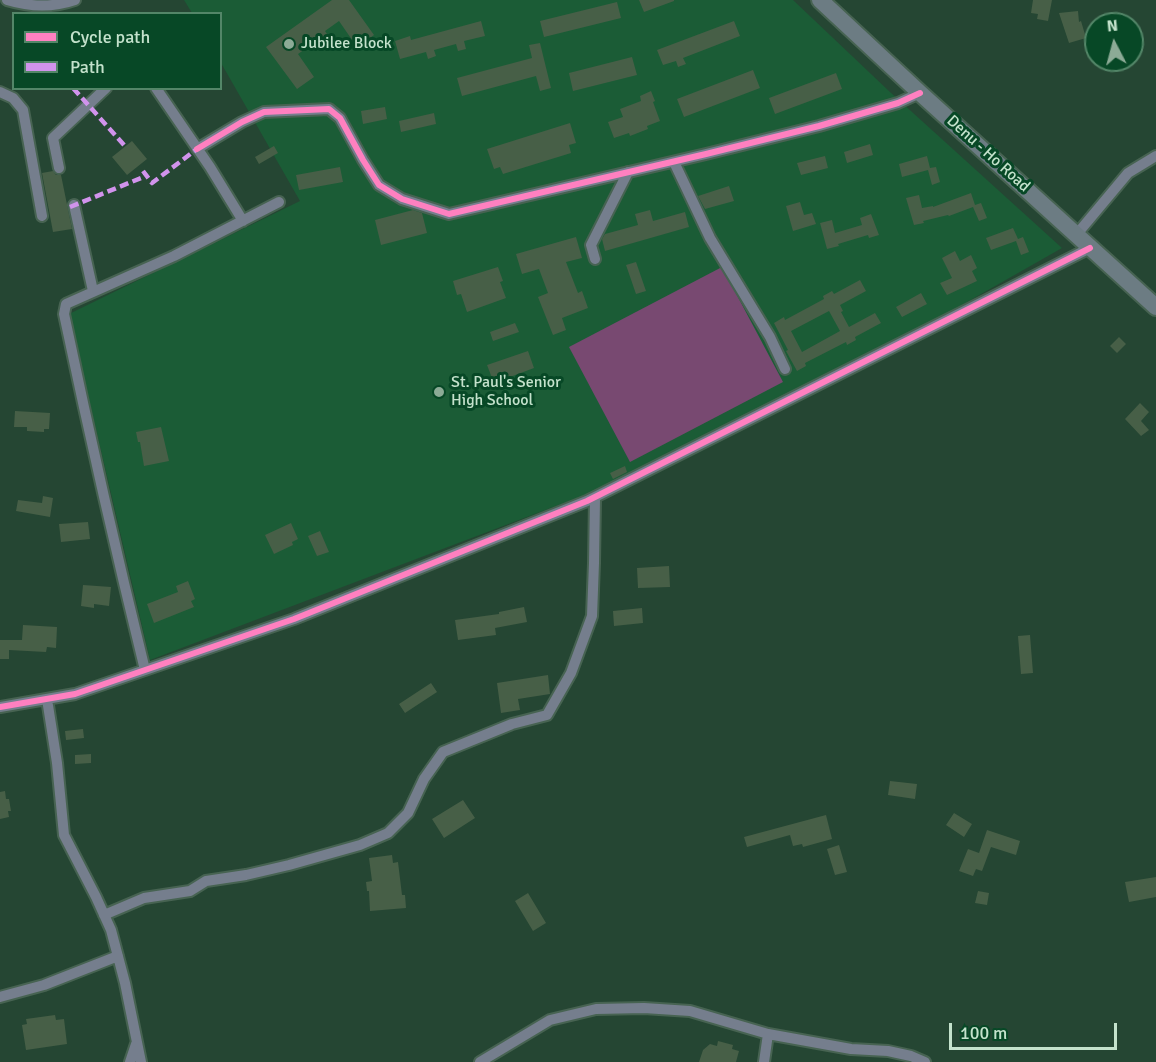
<!DOCTYPE html>
<style>
body{margin:0}
#map{position:relative;width:1156px;height:1062px;overflow:hidden;background:#254633;font-family:Signika,sans-serif}
canvas{display:block}
.legend{position:absolute;left:12px;top:12px;width:210px;height:78px;box-sizing:border-box;background:#074826;border:2px solid #538668;margin:0;padding:8px 10px;list-style:none;font-size:18px;color:#c4e2cc}
.legend li{display:flex;align-items:center;gap:12px;height:30px}
.legend b{width:30px;border:2px solid #538668}
.north{position:absolute;left:1084px;top:12px;width:60px;height:60px;box-sizing:border-box;background:#074826;border:2px solid #538668;border-radius:50%;rotate:354deg;font-size:16px;font-weight:700;line-height:24px;text-align:center;color:#c4e2cc}
.north::after{content:'';display:block;margin:auto;width:21px;height:27px;background:#8cab96;clip-path:polygon(50% 0,100% 100%,50% 72%,0 100%)}
.scale{position:absolute;left:949px;top:1023px;width:168px;height:27px;box-sizing:border-box;border:3px solid #c4e2cc;border-top:0;padding-left:8px;font-size:18px;line-height:21px;white-space:nowrap;color:#c4e2cc;-webkit-text-stroke:4px #074826;paint-order:stroke}
</style>
<div id="map">
<canvas width="1156" height="1062"></canvas>
<ul class="legend">
<li><b style="height:8px;background:#ff80c0"></b>Cycle path</li>
<li><b style="height:8px;background:#d193ec"></b>Path</li>
</ul>
<div class="north">N</div>
<div class="scale">100 m</div>
</div>
<script>
const c = document.querySelector('canvas').getContext('2d');
c.lineJoin = 'round';
function fill(path, color) { c.fillStyle = color; c.fill(path, 'evenodd'); }
function trace(path, color, width, dash) { c.strokeStyle = color; c.lineWidth = width; c.lineCap = dash ? 'butt' : 'round'; c.setLineDash(dash || []); c.stroke(path); }
function label(font, color, halo, rows, align = 'center') {
  c.font = font + ' Signika,sans-serif'; c.lineWidth = 6; c.setLineDash([]); c.textBaseline = 'middle'; c.strokeStyle = halo; c.fillStyle = color; for (const [text, x, y, turn = 0] of rows) {
    c.save(); c.translate(x, y); c.rotate((+turn || 0) * Math.PI / 180); c.textAlign = isNaN(turn) ? turn : align; if (halo) c.strokeText(text, 0, 0); c.fillText(text, 0, 0); c.restore();
  }
}
fill(new Path2D(`
 M184,0h609l97,92 172,156 -116,66 -340,173 -456,173 -81,-346 231,-113 -79,-138 -1,-49 -28,-1z`), '#1b5c36');
fill(new Path2D(`
 M722,267l61,115 -153,80 -61,-115z`), '#784971');
fill(new Path2D(`
 M332,0h17l25,35 -17,12 -18,-26 -14,10 2,3 -29,20 16,23 -17,12 -31,-42z
 M639,0h35v1l-30,11z
 M1033,0h19l-4,21 -11,-2 1,-5 -7,-1z
 M617,2l4,16 -77,19 -4,-16z
 M1078,11l1,11 2,-1 5,17 -17,5 -10,-30z
 M481,21l4,15 -21,5 2,8 -8,2 -2,-7 -22,6 2,6 -8,3 -2,-7 -26,7 -5,-18 15,-5 1,4z
 M734,21l6,15 -57,22 3,6 -8,3 -2,-6 -13,4 -6,-15z
 M540,43l11,45 -11,3 -4,-15 -74,20 -5,-18 75,-20 -3,-13z
 M632,57l5,18 -64,16 -4,-18z
 M753,70l7,18 -76,29 -7,-18z
 M836,73l6,16 -67,25 -6,-16z
 M651,91l4,10 -2,1 7,19 -13,5 1,3 -18,7 -1,-3 -15,5 -6,-16 15,-5 -3,-8 21,-8 -1,-5z
 M385,107l2,12 -24,5 -2,-13z
 M434,113l2,11 -35,8 -2,-11z
 M570,123l6,20 -7,2 2,8 -68,21 -3,-7 -6,2 -7,-20z
 M132,141l15,18 -20,16 -15,-18z
 M870,144l3,11 -26,8 -3,-11z
 M274,146l4,7 -19,11 -4,-7z
 M825,156l3,12 -27,7 -4,-12z
 M927,156l3,12 6,-1 4,15 -8,3 -4,-15 -26,7 -3,-13z
 M340,167l3,15 -44,8 -3,-15z
 M53,171l3,4h5l11,54 -19,3 -11,-59z
 M729,186l5,15 -29,8 -7,-13z
 M971,193l4,12 6,-2 6,15 -8,3 -6,-14 -24,9 -1,-1 -25,6 1,2 -10,2 -8,-27 13,-3 3,13 11,-2v1z
 M800,202l4,13 8,-2 4,11 -23,7 -7,-25z
 M413,210l9,3 5,20 -46,12 -6,-25z
 M650,210l3,11 32,-9 4,15 -84,24 -3,-12 3,-5 33,-9 -3,-11z
 M871,214l8,21 -10,3 -1,-3 -30,9 1,2 -12,3 -7,-26 12,-3 3,13 27,-8 -2,-7z
 M1013,228l5,11 5,-2 6,15 -8,3 -5,-14 -25,9 -5,-12z
 M576,237l6,21 -16,4 12,31 4,-2 6,17 -26,10 4,12 -13,5 -15,-38 10,-4 -9,-24 -17,5 -6,-20z
 M955,251l5,10 11,-6 6,13 -5,3 5,10 -30,14 -7,-12 12,-5 -10,-20z
 M636,262l10,29 -10,3 -10,-29z
 M498,267l5,14 -3,1 6,16 -39,14 -6,-18 -4,1 -4,-14z
 M860,280l6,11 -26,14 3,6 -2,1 8,15 26,-14 6,10 -26,14 1,3 -9,5 -1,-3 -41,21 1,3 -9,5 -11,-20 2,-1 -14,-27 10,-6 1,3 39,-21 -1,-3 9,-5 2,3zM829,311l11,20 -38,21 -11,-21z
 M921,293l6,11 -25,13 -6,-10z
 M515,323l4,9 -26,9 -3,-9z
 M1119,337l7,7 -9,9 -7,-7z
 M528,351l6,17 -40,15 -7,-18z
 M1140,403l9,9 -8,9 8,9 -8,6 -16,-17z
 M15,411l35,2 -1,16h-5v3l-17,-1v-4h-13z
 M161,427l8,34 -25,5 -4,-24h-2l-2,-10z
 M625,466l2,6 -14,7 -3,-6z
 M43,496l10,2 -3,19 -34,-6 2,-11 24,3z
 M88,522l2,17 -29,3 -2,-18z
 M291,523l7,16 -6,3 1,3 -19,9 -9,-19z
 M320,531l9,21 -12,4 -9,-20z
 M669,566l1,21 -32,1 -1,-20z
 M188,581l7,18 -4,2 3,6 -40,16 -7,-19 31,-12 -2,-6z
 M83,585l28,2 -2,19 -15,-2v4l-13,-2z
 M524,607l3,15 -32,6 1,7 -38,5 -3,-20 44,-6v-2z
 M642,608l1,15 -29,3 -1,-15z
 M23,625l34,2 -1,21 -9,-1 -1,5 -37,-2v9h-9v-19h22z
 M1030,635l3,38 -12,1 -3,-38z
 M548,675l2,19 -32,5 2,11 -19,3 -4,-30z
 M431,683l6,9 -32,21 -6,-9z
 M83,729l1,9 -18,2 -1,-9z
 M91,754v9l-16,1v-9z
 M890,781l27,3 -2,15 -27,-4z
 M5,791l1,8h3l2,12h-3l1,6 -9,2v-27z
 M463,800l12,18 -31,20 -12,-19z
 M954,813l18,11 -8,13 -18,-12z
 M826,815l6,24 -29,8 -1,-3 -9,2 -3,-11 -43,12 -3,-10z
 M987,830l33,11 -4,14 -25,-8 -9,24 -6,-2 -3,7 -14,-5 9,-22 11,4z
 M839,845l8,27 -12,3 -8,-26z
 M392,855l1,8 5,-1 4,33h3l1,13 -36,3 -1,-20h-2l-1,-9 6,-1 -3,-23z
 M1156,877v20l-27,5 -4,-20z
 M978,891l11,2 -2,12 -12,-2z
 M528,893l18,30 -13,8 -18,-30z
 M55,1015l1,5 8,-1 3,25 -41,6 -4,-25 5,-1 -1,-5z
 M718,1041l15,4 -1,4 7,2 -3,11h-37l4,-12 7,-6 7,2z`), '#475f47');
const street = new Path2D(`
 M7,0c23,7 45,8 68,0
 M156,88l54,79 33,54
 M0,92l13,6 10,12 19,106
 M197,149l45,-27 22,-10 65,-3 11,9 23,42 16,25 23,14 47,15 257,-60 113,-28 79,-23 22,-10
 M674,162l36,76 60,99 15,32
 M59,168l-6,-30 53,-50
 M74,205l19,86
 M1077,234l51,-61 28,-17
 M595,259l-4,-14 37,-73
 M145,670c-29,-118 -56,-237 -81,-356l2,-10 108,-48 105,-54
 M47,699l10,64 7,72 32,62 15,33 14,53 16,79
 M0,707l75,-13 219,-75 293,-118 503,-253
 M104,915l40,-17 46,-7 16,-10 40,-6 43,-10 71,-20 28,-12 20,-20 16,-34 19,-27 69,-28 35,-9 24,-42 21,-57 2,-53 1,-65
 M0,997l44,-12 74,-29
 M130,1062l6,-18
 M480,1062l70,-42 46,-11 48,-1 46,3 78,23 83,15 37,2 23,5 14,6
 M764,1062l4,-28`);
const primary = new Path2D(`
 M820,0l100,93 236,214`);
trace(street, '#476352', 14);
trace(primary, '#476352', 20);
trace(street, '#757e8d', 10);
trace(primary, '#6c7c83', 16);
trace(new Path2D(`
 M73,88l51,57
 M143,171l9,12 45,-34
 M70,207l76,-31`), '#d193ec', 4.5, [9, 4.5]);
trace(new Path2D(`
 M197,149l45,-27 22,-10 65,-3 11,9 23,42 16,25 23,14 47,15 257,-60 113,-28 79,-23 22,-10
 M0,707l75,-13 219,-75 293,-118 503,-253`), '#ff80c0', 6);
for (const [x, y, r, color] of [
 [289,44,6,"#8cab96"],
 [439,392,6,"#8cab96"]
]) { const dot = new Path2D(); dot.arc(x, y, r, 0, 2 * Math.PI); c.fillStyle = color; c.fill(dot); trace(dot, '#074826', 2); }
label('16px', '#c4e2cc', '#074826', [
 ["Jubilee Block",301,44],
 ["St. Paul's Senior",451,383],
 ["High School",451,401]
], 'left');
label('16px', '#c4e2cc', '#074826', [
 ["Denu - Ho Road",988,154,42]
]);
</script>
